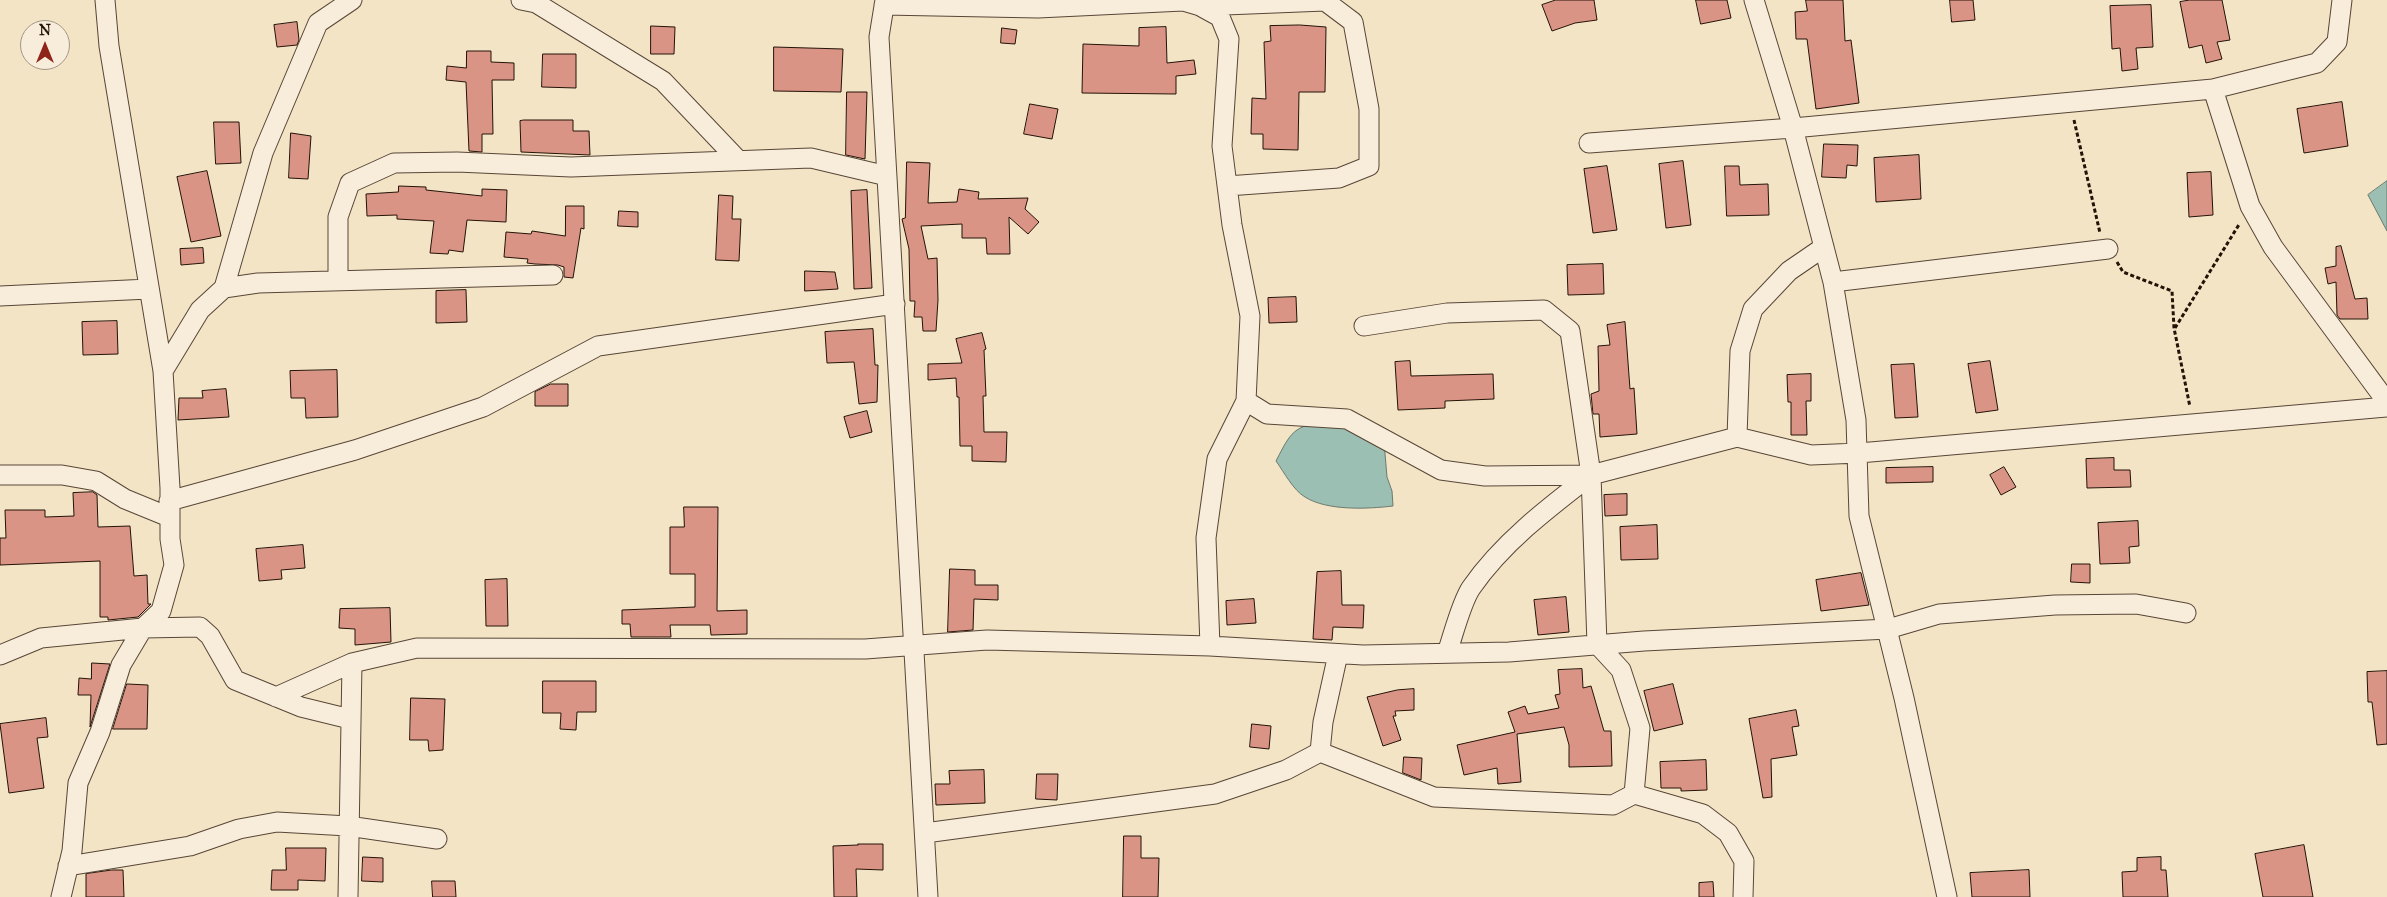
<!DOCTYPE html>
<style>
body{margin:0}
#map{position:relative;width:2387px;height:897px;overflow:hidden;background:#f3e4c6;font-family:"IM FELL Great Primer",serif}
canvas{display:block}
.north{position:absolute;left:20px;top:20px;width:50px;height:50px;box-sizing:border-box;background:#f7edda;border:1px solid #a39586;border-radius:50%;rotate:0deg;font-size:14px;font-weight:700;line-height:20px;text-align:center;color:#241207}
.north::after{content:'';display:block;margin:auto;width:18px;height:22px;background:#8f2418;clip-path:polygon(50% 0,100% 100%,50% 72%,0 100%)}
</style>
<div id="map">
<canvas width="2387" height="897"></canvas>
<div class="north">N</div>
</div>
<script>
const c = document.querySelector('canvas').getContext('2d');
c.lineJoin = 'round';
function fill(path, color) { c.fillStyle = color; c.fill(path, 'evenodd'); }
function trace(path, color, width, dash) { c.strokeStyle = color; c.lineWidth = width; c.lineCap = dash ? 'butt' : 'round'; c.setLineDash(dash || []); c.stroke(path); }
const water = new Path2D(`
 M2387,181v50l-19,-36z
 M1327,421l57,21 3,35 5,14 1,15c-25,3 -66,5 -88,-9 -12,-7 -21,-25 -29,-36 15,-29 17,-35 51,-40z`);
fill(water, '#9bbfb3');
trace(water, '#6b7a6e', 1);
const building = new Path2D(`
 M1556,0h38l3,20 -22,3 -23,8 -10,-26z
 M1696,0h31l4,18 -30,6z
 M1806,0h37l2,41 6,-1 8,63 -43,6 -9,-70h-11l-1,-27 12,-1z
 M1950,0h23l2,20 -23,2z
 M2190,0h32l8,40 -13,2 5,17 -16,4 -4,-18 -13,3 -9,-46z
 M2151,5l2,42 -17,1 2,21 -16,2 -2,-23 -8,1 -2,-43z
 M297,22l2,18 -2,5 -20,2 -3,-22z
 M1300,25l26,2 -1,65h-26l-1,58 -35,-1v-15h-12l1,-36 14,1 -2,-57 7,-1 -1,-15z
 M651,26l24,1 -1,27h-23z
 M1166,27l1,36 27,-3 2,14 -20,2v18l-94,-1 1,-49 56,2v-18z
 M1002,28l15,2 -2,14 -14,-1z
 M774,47l69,2 -2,43 -67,-1z
 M467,51h24v11l23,1v17h-22l1,54h-11v18l-13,-1 -3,-69 -20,-2 1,-14 19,2z
 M543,54h33v34l-34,-1z
 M847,92h20l-2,67 -19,-4z
 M2342,102l6,44 -44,7 -7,-44z
 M1030,104l28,5 -6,30 -28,-5z
 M524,120h49v11h16l1,24 -69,-3 -1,-31z
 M214,122h25l2,41 -25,1z
 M291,133l20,3 -3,43 -19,-1z
 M1824,144l34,1 -1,21 -10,-1 -1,13 -24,-1z
 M1919,155l2,44 -45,3 -2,-44z
 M1683,161l8,64 -25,3 -7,-64z
 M907,162l23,1 -2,40 29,-1 2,-13 20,3 -1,7 50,-1 -3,11 14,13 -11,12 -19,-17 1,37h-23l-1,-16h-24v-14l-41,2 7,33 9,-1 1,42 -2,31h-13l-1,-14h-8l1,-16h-5l-1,-52 -7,-30 3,-1z
 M1607,166l10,64 -24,3 -9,-64z
 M1725,166h14l1,19 28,-1 1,31 -42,1z
 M207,171l14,65 -30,6 -14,-65z
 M2211,172l2,43 -24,2 -2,-44z
 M399,186l27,1v3l56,6v-7l25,1 -1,32 -39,-2 -4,32 -14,-2 -1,4 -18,-1 4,-32 -37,-2v-4l-30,1 -1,-22 32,-2z
 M867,190l5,98 -18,1 -3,-98z
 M719,195l14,1 -1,23h9l-2,42 -23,-1z
 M566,206h18v23l-3,-1 -8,50 -9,-1v-10l-6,-2 -23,-1 -8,-1 1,-4 -24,-2 2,-25 25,2 1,-3 33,5z
 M619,211l19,1v15l-20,-1z
 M2341,246l14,53 12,-1 1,21h-28l-3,-4 -1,-33 -8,2 -3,-16 11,-2v-19z
 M203,248l1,15 -23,2 -1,-16z
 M1603,264l1,30 -36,1 -1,-30z
 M805,271l30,1 3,17 -33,2z
 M466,290l1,32 -31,1v-32z
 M1296,297l1,25 -28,1 -1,-25z
 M117,321l1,33 -35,1 -1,-33z
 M1625,322l5,67 4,-1 3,46 -37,3 -1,-23h-6l-2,-20 8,-3 -1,-45 12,-1 -3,-20z
 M873,329l2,36h3l-1,37 -18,2 -5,-42 -27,1 -2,-31z
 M982,333l4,16 -2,1 2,46h-3l1,36h23l-1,30 -34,-1v-15h-12l-1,-49h-2l-1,-19 -28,2v-16l34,-1 -6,-24z
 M1410,361l1,15 82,-2 1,25 -49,2v7l-47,2 -3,-48z
 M1990,361l8,49 -22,3 -8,-49z
 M1914,364l4,53 -23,1 -4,-53z
 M337,370l1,47 -32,1 -1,-20h-14l-1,-27z
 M1811,374v27h-5l1,34h-16v-33h-3l-1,-27z
 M551,384h17v22h-33v-14z
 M226,389l3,28 -51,3 1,-22h24l-1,-7z
 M867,411l5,21 -22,6 -6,-21z
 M2114,458v12h16l1,17 -44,1 -1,-29z
 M1933,467v15l-47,1v-15z
 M2004,467l12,20 -15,8 -11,-20z
 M93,492l4,3 1,32 32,-1 4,50 13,-1 1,29h3l-13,13 -30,3v-3h-8v-56l-100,4v-27h6l-1,-28h40v7l29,-1 -1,-23z
 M1627,494v21l-22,1 -1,-21z
 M684,507h34l-1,104 30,-1v24l-36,1 -1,-10h-40l1,12h-40l-1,-13h-8v-14l73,-3v-33h-25v-47h14z
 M2138,521l1,25 -10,1 1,16 -30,1 -2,-41z
 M1657,525l1,34 -37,1 -1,-33z
 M303,545l2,23 -24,2 1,9 -23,2 -3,-32z
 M2072,564h18v19l-19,-1z
 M950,569l25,1v15h23v15l-24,-1 -1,31 -25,2z
 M1341,571l1,34h22l-1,23 -30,-1 -1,13 -19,-1 4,-67z
 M1861,573l8,32 -48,6 -5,-31z
 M507,579l1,47h-22l-1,-46z
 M1566,597l3,35 -31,3 -4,-35z
 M1254,599l2,24 -29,2 -1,-24z
 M390,608l1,34 -36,3v-16l-16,-1 1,-19z
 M92,663l18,1 -20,63 1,-32h-13l1,-17 12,1z
 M1582,669l1,19 8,-2 13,45h7l1,35 -43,1v-22l-5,-18 -47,7 4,48 -23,2 -1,-16 -33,7 -7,-30 58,-13 -7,-20 17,-6 3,8 31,-6 -4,-13 5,-1 -2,-24z
 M2387,671v73l-10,1 -5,-43h-4l-1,-30z
 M543,681h53v31h-19l-1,18 -16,-1 1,-16h-18z
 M127,684l21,1 -1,44h-34z
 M1673,684l10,40 -29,7 -10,-40z
 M1414,689v21l-19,1 1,5h-3l8,24 -18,6 -16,-49 30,-7z
 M411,698l34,1 -2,51 -14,1 -1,-11h-18z
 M1796,710l3,16 -7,1 5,28 -26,4 1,38 -9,1 -14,-79z
 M46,718l2,19 -11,1 7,50 -35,5 -9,-69z
 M1252,724l19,2 -2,23 -19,-2z
 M1404,757l18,1 -1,22 -18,-7z
 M1706,760l1,30 -26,1v-3h-20l-1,-26z
 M984,770l1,33 -49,2 -1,-21h15l-1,-13z
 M1037,774h21l-1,26 -21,-1z
 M1124,836h17v22h18l-1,39h-35z
 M858,844h25v26l-27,-1 1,28h-23l-1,-51 25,-1z
 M2304,845l9,52h-50l-8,-43z
 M286,848h40l-1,33 -27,-1v10h-27l1,-20h14z
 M363,857l20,1v24l-21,-1z
 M2161,857v13h5l2,27h-45l-1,-25 15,-1v-13z
 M112,870h11l1,27h-38v-23z
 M2029,870l1,27h-58l-2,-24z
 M432,881h23l1,16h-23z
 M1713,882l1,15h-15v-14z`);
fill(building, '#d99485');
trace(building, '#241207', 1);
const minor = new Path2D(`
 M521,0l15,3 127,78 75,79
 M885,0l-6,37 49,860
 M1754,0l39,128 40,154 23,138 3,96 45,182 43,199
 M884,5l154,3 145,-7 17,5 20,11 9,22 -7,107 10,79 18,91 -4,85 21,13 80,5 94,51 44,6 106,-1 146,-38 74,18 48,-2 528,-46
 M1200,6l125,-5 28,21 16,87v57l-30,12 -112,8
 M2213,89l37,117 23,41 114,155
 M1589,143l204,-15 420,-39 104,-26 20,-21 5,-42
 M338,280v-63l12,-34 44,-20 63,-1 114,5 240,-9 76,18
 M1833,282l275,-33
 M224,288l39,-135 55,-130 34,-23
 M0,296l149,-7
 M163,371l37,-61 24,-22 34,-5 295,-8
 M1737,437l3,-86 13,-42 36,-38 35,-24
 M0,475h62l34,6 29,18 44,18
 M169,501l186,-51 128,-43 115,-61 297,-42
 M1210,646l-4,-108 11,-79 29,-58
 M1447,653c6,-17 14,-50 24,-65 31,-45 77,-80 120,-113
 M0,655l41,-17 102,-10 57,-1 10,9 25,44 66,27 49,12
 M276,697l76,-34 65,-15 448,1 122,-9 223,6 153,9 146,-3 135,-11 244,-12 51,-15 116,-9 81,-1 50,9
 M1320,752l114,45 179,8 21,-11 6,-66 -19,-58 -24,-26 -6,-169 -21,-144 -26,-21 -97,3 -83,13
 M1634,794l69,20 25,19 16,28 -1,36
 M925,833l290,-39 71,-24 34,-18 3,-30 15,-68
 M68,866l122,-20 49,-17 38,-7 71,4 89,13
 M61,897l11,-46 6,-68 22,-51 21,-67 22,-37 18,-17 13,-46 -4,-26v-51l-7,-117 -54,-325 -4,-46
 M348,897l4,-234`);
trace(minor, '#584637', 21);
trace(new Path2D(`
 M2074,120l26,113
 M2117,262l6,10 49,19 2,37 16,79
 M2175,328l65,-105`), '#241207', 3, [4, 2.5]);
trace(minor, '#f7edda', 19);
</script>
